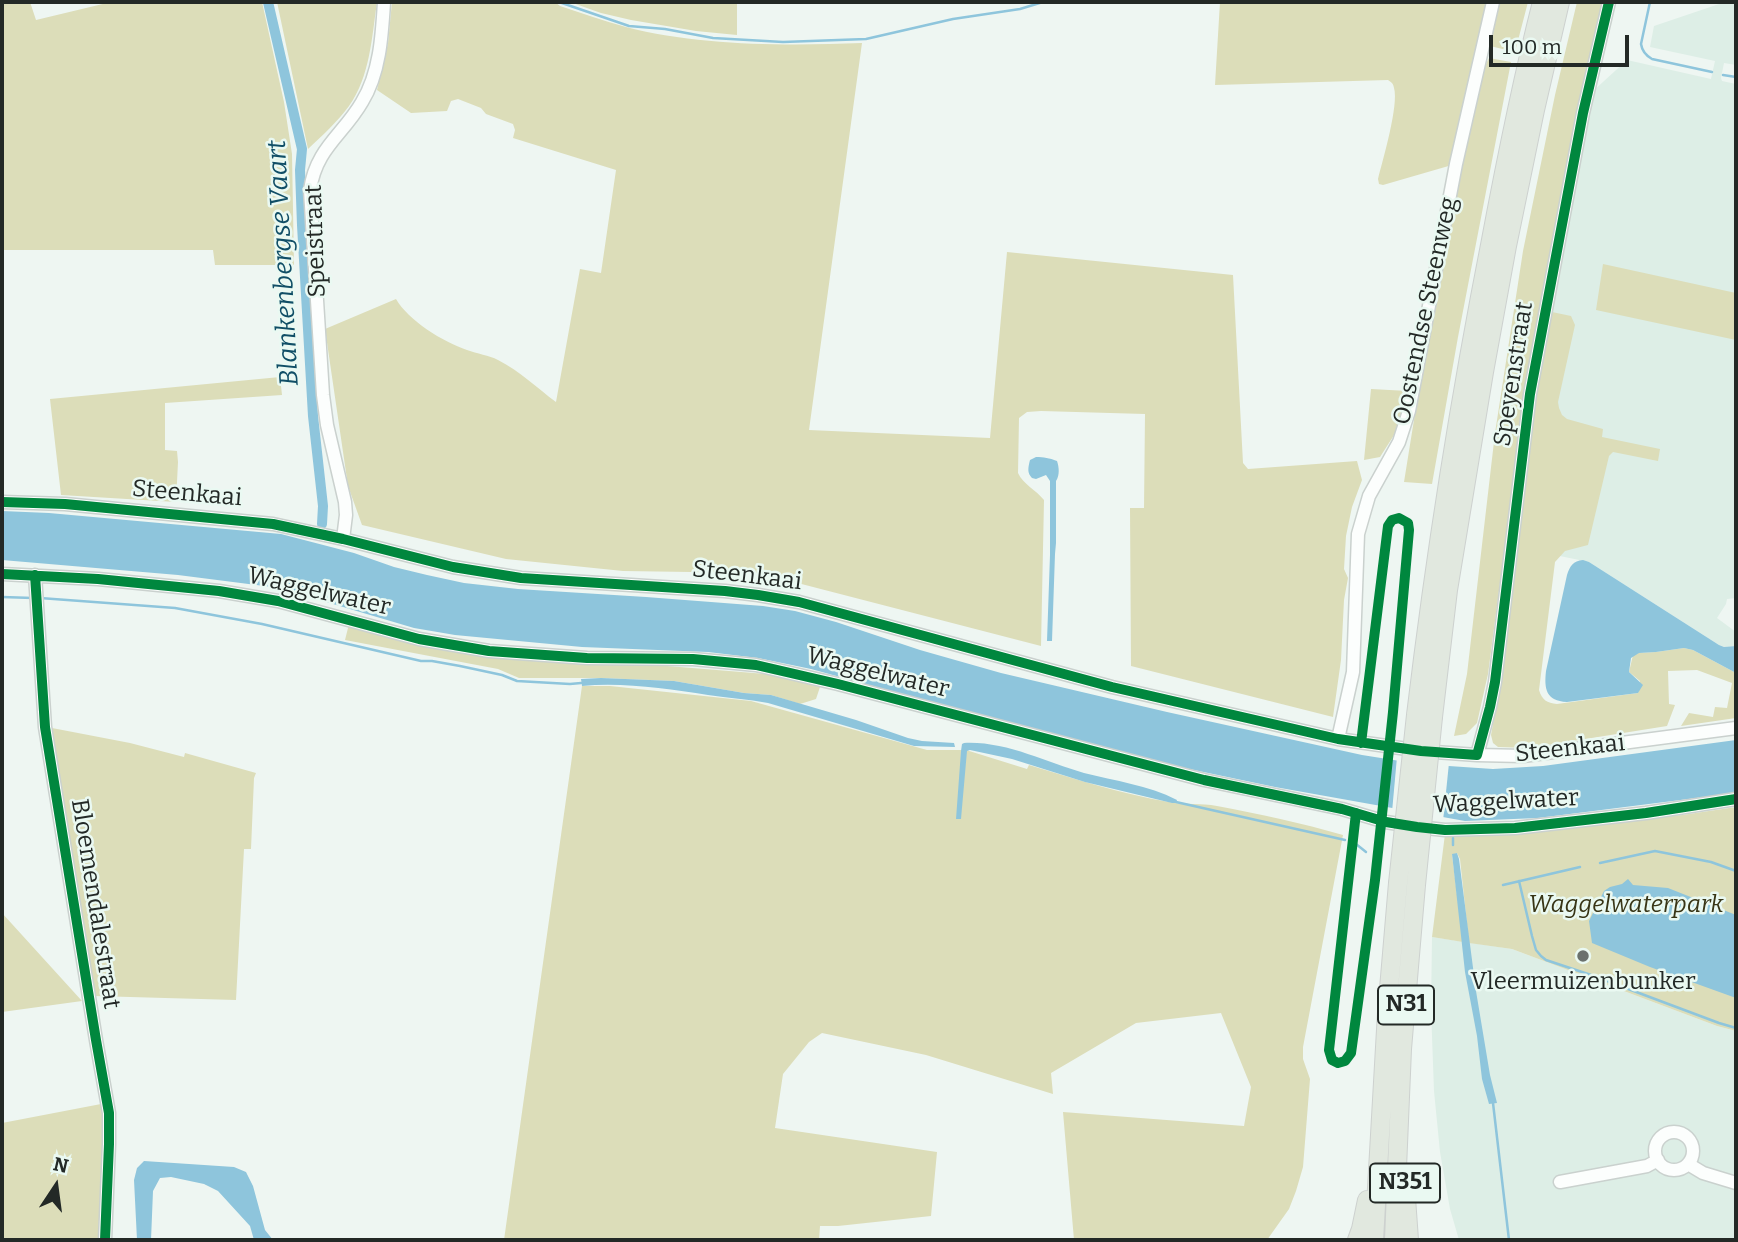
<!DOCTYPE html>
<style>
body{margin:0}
#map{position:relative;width:1738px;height:1242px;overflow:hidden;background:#eef6f2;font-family:Bitter,serif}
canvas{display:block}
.frame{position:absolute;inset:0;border:4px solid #232926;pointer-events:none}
.north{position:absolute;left:21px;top:1151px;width:70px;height:70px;-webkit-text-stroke:5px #eaf9f2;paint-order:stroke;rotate:13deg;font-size:19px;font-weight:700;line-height:28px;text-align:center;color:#232926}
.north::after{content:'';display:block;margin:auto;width:24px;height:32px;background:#232926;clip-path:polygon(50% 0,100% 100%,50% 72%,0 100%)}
.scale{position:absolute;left:1489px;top:35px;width:140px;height:32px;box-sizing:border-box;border:4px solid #232926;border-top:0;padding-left:9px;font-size:21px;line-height:24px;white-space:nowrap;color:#232926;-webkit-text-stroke:5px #eaf9f2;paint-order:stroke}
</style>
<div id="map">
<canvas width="1738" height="1242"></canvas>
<div class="frame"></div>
<div class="north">N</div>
<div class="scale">100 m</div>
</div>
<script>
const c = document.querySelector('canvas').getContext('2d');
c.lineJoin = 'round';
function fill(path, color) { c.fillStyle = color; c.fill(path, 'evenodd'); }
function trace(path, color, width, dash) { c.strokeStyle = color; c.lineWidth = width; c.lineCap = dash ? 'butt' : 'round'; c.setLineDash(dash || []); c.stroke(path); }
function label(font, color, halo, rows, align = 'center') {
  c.font = font + ' Bitter,serif'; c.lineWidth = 5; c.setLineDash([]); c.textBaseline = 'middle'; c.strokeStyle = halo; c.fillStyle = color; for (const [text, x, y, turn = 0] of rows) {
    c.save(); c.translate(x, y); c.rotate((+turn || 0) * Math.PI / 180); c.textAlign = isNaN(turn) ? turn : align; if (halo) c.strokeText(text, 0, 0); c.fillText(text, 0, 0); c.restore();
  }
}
fill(new Path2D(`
 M1725,2h11v63l-12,-2 -3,15 1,3 14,3v514l-9,1 -1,5 -9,14 19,14v14l-12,1 -5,-2 -130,-83 -73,-15 17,-152 59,-303 35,-32 84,19 4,-18 -65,-14 4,-21z
 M1432,937l80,12 205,77 19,5v209h-277l-9,-31 -10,-57 -6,-61 -3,-82z`), '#ddeee6');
fill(new Path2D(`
 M2,2h28l6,18 75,-18h151l22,100 8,52 2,111h-79l-2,-15h-211z
 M277,2h100c-5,34 -7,75 -28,104 -12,16 -27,30 -41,43z
 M392,2h163l5,4c22,7 44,15 66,21 73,19 161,19 236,16l-53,387 181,8 17,-186 226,23 10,188 5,6 109,-8 5,19 -10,27 -6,29 -2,33 4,9 -4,22 -3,60 -8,57 -202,-51 -1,-158h14l1,-94 -104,-3 -14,1 -8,6 -1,55c5,11 18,17 26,27l-3,146 -282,-73 -136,-2 -117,-12 -144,-34 -14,-39 -23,-157 71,-30c12,21 47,43 71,51 10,4 22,5 31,10 22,11 39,28 58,42l24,-133 21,4 15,-103 -103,-32 2,-8 -2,-6 -27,-10 -5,-6 -23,-9 -7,2 -4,10 -36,2 -34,-23 11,-47z
 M570,2h167v33l-41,-4 -65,-11 -30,-7z
 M1220,2h269l-37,163 -69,20 -4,-1 -1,-5c5,-20 21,-74 16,-91 -1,-5 -2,-5 -6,-8l-173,5z
 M1500,2h28l-13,50 -25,-6z
 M1577,2h27l-81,406 -35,266 -11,49 -11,11 -12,2 13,-62 28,-241 28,-182 32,-156z
 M1489,58l22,4 -53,275 -26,147 -28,-2 23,-143 43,-220 14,-51z
 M1603,264l133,29v47l-140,-30z
 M1552,312l19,4 4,9 -17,77 1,6 3,7 5,4 36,10 -1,8 58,12 -2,12 -45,-9 -4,4 -21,89 -23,6 -10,11 -16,128c3,10 8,13 18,14l81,-11 2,-12 -11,-9 4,-17 5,-2 18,-1 28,-4 9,2 43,23v45l-55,8 8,-13 24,4 2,-10 12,1 5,-25 -35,-13 -29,1 1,33 6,1 -8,21 -138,22 -31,-1 -5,-4 -2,-8 9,-52 33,-288 15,-80z
 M280,377l2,18 -117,8v47l12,1 1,11 -2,40 -115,-7 -11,-96z
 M1371,389l37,2 -12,41 -16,25 -16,3z
 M349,624l151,33 43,4 75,1 148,12 54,13 -4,12 -16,5 -29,-9 -27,-2 -70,-12 -73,-3h-82l-21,-9 -153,-29z
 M582,686h28l141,15 176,49h39l61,19 2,-4c46,14 93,29 140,37 16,3 32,1 48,4 42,8 85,17 126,29l-40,212v12l7,20 -7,88 -7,24 -7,18 -22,31h-193l-11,-128 181,14 7,-39 -30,-74 -85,10 -85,50 2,21 -127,-39 -104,-22 -13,9 -26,32 -8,54 162,24 -6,64 -93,10h-18l-1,14h-315z
 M52,728l78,15 54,14 1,-4 71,20 -2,5 -3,71h-7l-8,151 -141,-4z
 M1736,807v224l-19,-5 -205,-77 -43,-6 -9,-84 -3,-6 -5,2 11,87 -31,-5 13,-103 118,-6 119,-13z
 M2,913l80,88 -80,11z
 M101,1104l3,10 -6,126h-96v-117z`), '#dcddb9');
fill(new Path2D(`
 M1036,457c8,0 13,1 21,4 2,6 3,14 -1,20v62l-1,11 -3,87h-5l3,-86v-74l-4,-6 -10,4 -4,-1c-5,-5 -4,-10 -2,-18z
 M2,511l47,2 232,21 73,19 40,14 33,8 37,8 54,6 128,8 117,9 32,5 41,11 84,28 81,23 166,39 195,43 57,9 74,5 50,-3 193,-26v53l-198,25 -73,3 -190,-34 -119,-25 -105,-27 -240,-66 -53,-11 -50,-6 -126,-5 -127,-12 -41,-7 -108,-32 -34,-9 -94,-12 -176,-15z
 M1583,560l6,2 130,83 5,2 12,-1v27l-43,-23 -9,-2 -28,4 -17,1 -8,5 -2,14 14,13 -5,8 -71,9c-21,-1 -23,-13 -21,-31l21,-96c3,-9 6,-14 16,-15z
 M601,678l73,3 70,12 27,2 85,25 52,18 14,3 32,2 1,4 -41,-1 -146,-43c-20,-4 -40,-5 -60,-8 -41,-6 -84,-13 -126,-9l-1,-7z
 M964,743c42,-2 81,19 120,30 31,8 64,12 93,27l-1,3h-4l-87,-21 -73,-23 -42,-9 -3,1 -6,68h-5l5,-68 1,-7z
 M1457,853l2,6 17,132 14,84 7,28 -8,1 -7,-25 -5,-43 -12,-64 -13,-118z
 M1628,879l5,6 35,3 68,27v83l-86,-31 -58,-24 -3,-22 15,-30 6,-4 12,-3z
 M144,1161l90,6 12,5 7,14 12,44 8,10h-19l-4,-14 -32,-35 -14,-7 -33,-7 -11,1 -7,13 -2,49h-14l-3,-60 3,-12z`), '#8ec5dc');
fill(new Path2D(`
 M1397,757l52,6 -6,58 -51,-9z`), '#eef6f2');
trace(new Path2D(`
 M559,2l70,24 36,3 48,9 70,4 83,-3 87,-20 67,-10 23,-7
 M1650,2l-9,42c1,7 4,11 11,15l60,13
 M1723,75l13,2
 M2,597l31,1
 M40,598l135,10 87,16 159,37h11l28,5 42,9 15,6 53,3 11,-1
 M1176,802l169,38
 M1356,844l10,8
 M1453,845v-7
 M1600,863l55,-12 56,11 25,9
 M1519,881l13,55 4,14 5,6 5,4 45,15 128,48 17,5
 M1503,885l77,-18
 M1493,1103l16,137`), '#8ec5dc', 2.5);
trace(new Path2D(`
 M268,2l34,147 -2,21 2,55 11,191 10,90 -1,18`), '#8ec5dc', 10);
const minor = new Path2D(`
 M2,502l63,2 208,20 70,15 110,28 68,11 204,13 33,4 41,7 313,85 226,52 83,12 56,4 46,1 213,-28
 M343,539l3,-24 -1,-13 -18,-77 -4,-30 -13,-205c6,-42 33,-55 52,-88 18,-29 20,-67 22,-100
 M2,574l96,5 121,12 59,10 141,38 70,12 98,7 106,1 63,6 82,19 366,96 138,29 44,13 31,5 28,3 70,-2 131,-15 90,-14
 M35,575l10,152 51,313 13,73v31l-4,96
 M1338,739l15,-67 5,-138 11,-38 30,-54 10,-31 47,-247 37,-162
 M1477,755l13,-48 5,-25 35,-288 53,-281 26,-111
 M1655 1151a19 19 0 1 1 38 0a19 19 0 1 1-38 0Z
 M1688,1164l15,9 33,10
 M1560,1182l87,-16 11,-6`);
const highway = new Path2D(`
 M1416,715c19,-159 44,-318 75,-475 15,-80 31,-159 51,-238
 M1433,717l15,-127 36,-218 23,-126 28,-136 25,-108
 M1406,1198l3,42
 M1357,1240l4,-11 6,-29
 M1374,1240l13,-228 11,-129
 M1394,1240l8,-191 14,-164`);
trace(minor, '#cad1ce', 15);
trace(highway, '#cdd1cf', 20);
trace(minor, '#fcfefd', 12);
trace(highway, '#e1e8df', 18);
const highwayBridge = new Path2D(`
 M1398,883l18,-168
 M1416,885l17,-168`);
trace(highwayBridge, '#cdd1cf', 20, []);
trace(highwayBridge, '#e1e8df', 18);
trace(new Path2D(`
 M2,502l63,2 208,20 70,15 110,28 68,11 204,13 33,4 41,7 313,85 226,52 83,12 56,4 13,-48 5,-25 35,-288 53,-281 26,-111
 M2,574l96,5 121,12 59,10 141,38 70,12 98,7 106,1 63,6 82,19 366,96 138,29 44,13 31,5 28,3 70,-2 131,-15 90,-14
 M35,575l10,152 51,313 13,73v31l-4,96
 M1356,813l-27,237 3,10 6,3 7,-2 6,-8 24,-173 18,-168 16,-182 -1,-7 -9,-5 -7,2 -4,6 -27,217`), '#00873e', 10);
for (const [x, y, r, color] of [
 [1583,956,7,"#6a716d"]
]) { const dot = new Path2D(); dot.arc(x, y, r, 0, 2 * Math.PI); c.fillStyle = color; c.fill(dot); trace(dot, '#eaf9f2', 2.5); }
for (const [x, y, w] of [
 [1406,1005,56],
 [1405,1183,70]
]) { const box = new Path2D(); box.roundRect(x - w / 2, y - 19.5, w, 39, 5); c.fillStyle = '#eaf9f2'; c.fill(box); trace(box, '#232926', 2); }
label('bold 23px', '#232926', null, [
 ["N31",1406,1005],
 ["N351",1405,1183]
]);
label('24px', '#232926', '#eaf9f2', [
 ["Speistraat",316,241,-92],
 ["Oostendse Steenweg",1426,311,-78],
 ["Speyenstraat",1514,374,-81],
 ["Steenkaai",187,494,5],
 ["Steenkaai",747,576,7],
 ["Waggelwater",319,592,13],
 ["Waggelwater",878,673,14],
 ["Steenkaai",1570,749,-6],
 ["Waggelwater",1506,802,-3],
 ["Bloemendalestraat",95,904,81]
]);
label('italic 24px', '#383516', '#eaf9f2', [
 ["Waggelwaterpark",1626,905]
]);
label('24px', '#232926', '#eaf9f2', [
 ["Vleermuizenbunker",1583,982]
]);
label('italic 26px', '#104e66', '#eaf9f2', [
 ["Blankenbergse Vaart",284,263,-93]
]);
</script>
